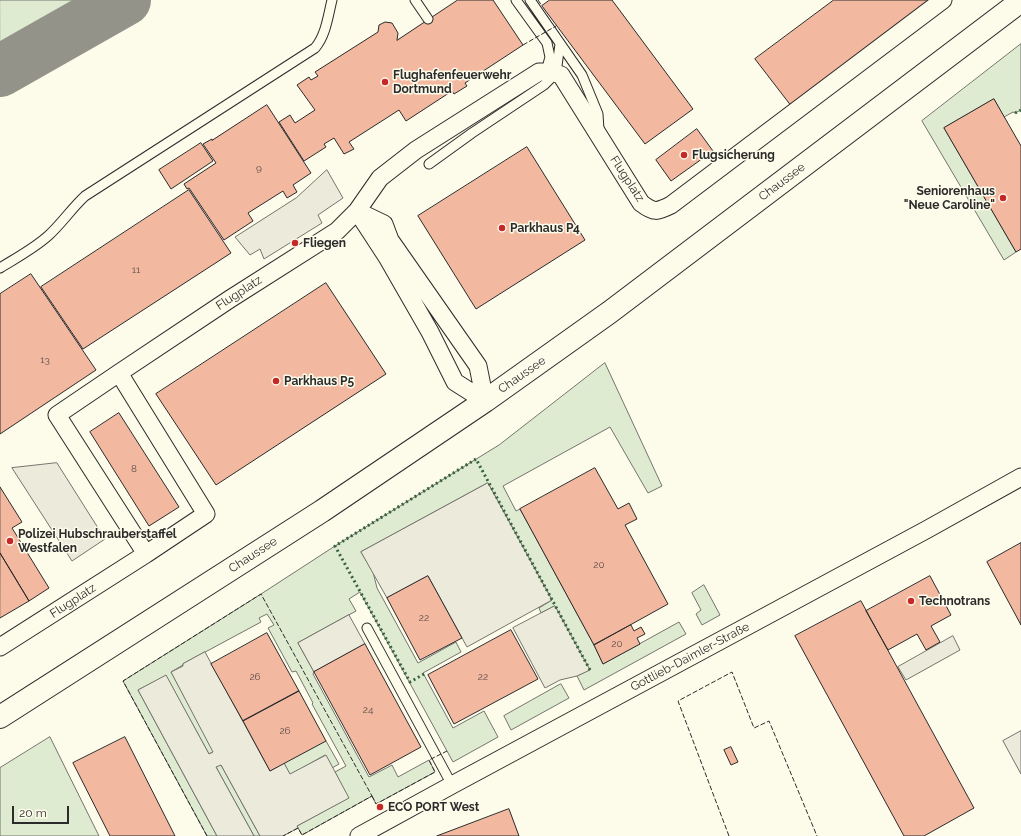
<!DOCTYPE html>
<meta charset="utf-8">
<style>
body{margin:0}
#map{position:relative;width:1021px;height:836px;overflow:hidden;background:#fdfbea;font-family:Raleway,sans-serif}
canvas{display:block}
.scale{position:absolute;left:12px;top:806px;width:57px;height:18px;box-sizing:border-box;border:2px solid #2b2b2b;border-top:0;padding-left:5px;font-size:12px;line-height:14px;white-space:nowrap;color:#2b2b2b;-webkit-text-stroke:3px #fdfbea;paint-order:stroke}
</style>
<div id="map">
<canvas width="1021" height="836"></canvas>
<div class="scale">20 m</div>
</div>
<script>
const c = document.querySelector('canvas').getContext('2d');
c.lineJoin = 'round';
function fill(path, color) { c.fillStyle = color; c.fill(path, 'evenodd'); }
function trace(path, color, width, dash) { c.strokeStyle = color; c.lineWidth = width; c.lineCap = dash ? 'butt' : 'round'; c.setLineDash(dash || []); c.stroke(path); }
function label(font, color, halo, rows, align = 'center') {
  c.font = font + ' Raleway,sans-serif'; c.lineWidth = 3; c.setLineDash([]); c.textBaseline = 'middle'; c.strokeStyle = halo; c.fillStyle = color; for (const [text, x, y, turn = 0] of rows) {
    c.save(); c.translate(x, y); c.rotate((+turn || 0) * Math.PI / 180); c.textAlign = isNaN(turn) ? turn : align; if (halo) c.strokeText(text, 0, 0); c.fillText(text, 0, 0); c.restore();
  }
}
const green = new Path2D(`
 M0,0h78l-78,45z
 M1021,44v66l-6,3 -2,-1 -9,5 -10,-18 -50,29 72,124 -12,8 -82,-139z
 M605,363l57,123 -14,7 -38,-66 -107,59 13,25 4,-2 74,136 9,19 76,-42 7,12 -102,56 -7,-14 12,-6 -34,-64 -14,7 -2,-5 13,-8 -64,-117 -127,69 12,20 4,16 41,75 38,-21 5,10 -38,21 30,55 31,-17 14,26 -45,25 -93,-170 -11,7 7,12 -58,32 16,29 -1,2 56,103 23,-12 6,12 31,-17 6,12 -59,32 -4,-8 -70,39 -5,-9 51,-28 -13,-26 11,-6 -34,-62 1,-1 -17,-32 -4,1 -24,-44 6,-3 -7,-11 -8,4 2,4 -78,42v1l-12,7 43,79 -5,3 -43,-78 -28,14 79,146h-10l-84,-155 138,-87 74,-48 164,-101z
 M704,585l16,30 -18,10 -6,-11 5,-4 -9,-17z
 M561,684l8,14 -58,32 -7,-14z
 M50,737l49,99h-99v-68z
 M326,741l13,23 -7,4 -7,-13 -35,20 -6,-12z
 M221,765l39,71h-6l-38,-69z`);
fill(green, '#deebd1');
trace(green, '#74746e', 1);
const parking = new Path2D(`
 M327,170l16,28 -25,17 4,8 -58,36 -4,-10 -10,6 -15,-18 61,-39z
 M57,463l48,76 -33,22 -60,-93z
 M488,483l64,117 -85,47 -39,-71 -41,22 -26,-46z
 M555,606l35,64 -13,6 -17,4 -15,8 -32,-60z
 M349,615l16,29 -51,28 -16,-29z
 M953,636l7,14 -54,30 -8,-13z
 M205,652l65,119 14,-8 6,11 36,-19 23,43 -52,28 1,2 -15,8h-23l-39,-71 -5,2 38,69h-37l-79,-146 28,-15 43,79 4,-2 -42,-80 12,-6v-2z
 M1021,731v43l-18,-33z`);
fill(parking, '#eceadb');
trace(parking, '#74746e', 1);
trace(new Path2D(`
 M0,71l125,-71`), '#94938a', 52);
const building = new Path2D(`
 M458,0h35l30,45 -58,38 2,3 -13,8 -2,-3 -46,30 -7,-11 -50,32 5,7 -10,5 -10,-16 -10,6 2,3 -22,14 -25,-39 11,-7 5,8 20,-13 -18,-25 12,-8 2,3 7,-4 -3,-4 63,-40 1,-7 6,-3 7,1 6,10 -1,7z
 M550,0h62l81,109 -48,35 -103,-138z
 M834,0h100l-142,107 -37,-48z
 M994,99l27,47v103l-5,3 -72,-124z
 M267,105l44,68 -18,12 4,7 -10,6 -4,-7 -35,22 5,8 -29,19 -35,-52 -2,1 -3,-5 32,-21 -13,-19 9,-5v1z
 M697,129l16,22 -42,30 -15,-21z
 M201,143l12,18 -42,28 -12,-19z
 M527,147l58,93 -109,69 -58,-93z
 M189,190l42,63 -148,96 -42,-62z
 M31,274l65,96 -96,64v-140z
 M326,283l60,91 -170,111 -60,-91z
 M119,413l60,94 -30,19 -59,-94z
 M595,468l23,41 11,-6 8,16 -12,6 43,79 -74,41 -74,-136z
 M0,487l22,35 -10,6 37,60 -20,13 -29,-48z
 M1021,543v82l-34,-63z
 M0,553l29,48 -29,17z
 M428,576l34,62 -42,22 -33,-62z
 M930,576l21,39 -20,11 9,16 -14,8 -9,-16 -29,16 -22,-39z
 M861,601l113,207 -50,28h-20l-109,-200z
 M631,625l3,6 7,-4 4,7 -8,4 3,6 -37,20 -9,-19z
 M511,630l27,49 -84,45 -26,-49z
 M267,633l32,58 -56,30 -32,-57z
 M365,644l56,103 -51,28 -56,-103z
 M299,691l27,50 -56,30 -27,-50z
 M125,737l50,99h-65l-37,-73z
 M731,747l7,15 -7,3 -7,-15z
 M509,809l10,27h-82z`);
fill(building, '#f2b8a0');
trace(building, '#2b2b2b', 1);
const lane = new Path2D(`
 M415,0l13,19
 M516,0l31,43 3,14 -4,15
 M530,0l52,75 16,39 1,16
 M429,164l43,-31 72,-48 12,-12 4,-29
 M0,268c16,-10 35,-20 49,-33 13,-12 23,-27 36,-39l230,-148c11,-13 13,-32 17,-48
 M367,628l85,157`);
const street = new Path2D(`
 M357,211l27,13 6,16 88,126 7,35
 M357,211l30,46 43,75 25,50 30,19
 M119,373l87,141 -60,40
 M0,647l146,-93 -89,-139 62,-42 111,-74 107,-68 20,-20 23,-33 36,-28 123,-78h12l10,3 80,128c13,10 16,9 30,2l272,-205
 M359,836l93,-51 474,-255 95,-53`);
const secondary = new Path2D(`
 M0,717l322,-206 163,-110 125,-89 411,-311`);
trace(lane, '#2b2b2b', 11);
trace(street, '#2b2b2b', 19);
trace(secondary, '#2b2b2b', 24);
trace(lane, '#fdfbea', 9);
trace(street, '#fdfbea', 17);
trace(secondary, '#fdfbea', 22);
trace(new Path2D(`
 M1015,113l6,-3
 M424,674l-14,8 -75,-136 141,-87 114,211`), '#34623c', 3, [2, 3]);
trace(new Path2D(`
 M538,0l4,6
 M523,45l33,-19
 M372,796l4,8 59,-32 -6,-12 18,-9
 M207,836l-84,-155 138,-87 111,202 -70,39 -4,-7 -15,8
 M729,836l-51,-135 54,-29 22,56 15,-7 48,115`), '#2b2b2b', 1, [5, 2]);
for (const [x, y, r, color] of [
 [385,82,4,"#c62828"],
 [684,155,4,"#c62828"],
 [1003,198,4,"#c62828"],
 [502,228,4,"#c62828"],
 [295,243,4,"#c62828"],
 [276,381,4,"#c62828"],
 [10,541,4,"#c62828"],
 [911,601,4,"#c62828"],
 [380,807,4,"#c62828"]
]) { const dot = new Path2D(); dot.arc(x, y, r, 0, 2 * Math.PI); c.fillStyle = color; c.fill(dot); trace(dot, '#fdfbea', 1.5); }
label('10px', '#5d4e48', null, [
 ["9",259,168],
 ["11",136,270],
 ["13",45,360],
 ["8",134,469],
 ["20",599,565],
 ["22",424,618],
 ["20",617,644],
 ["26",255,677],
 ["22",483,677],
 ["24",368,710],
 ["26",285,731]
]);
label('bold 12px', '#2b2b2b', '#fdfbea', [
 ["Flughafenfeuerwehr",393,75],
 ["Dortmund",393,89],
 ["Flugsicherung",692,155],
 ["Seniorenhaus",995,191,"right"],
 ["\"Neue Caroline\"",995,205,"right"],
 ["Parkhaus P4",510,228],
 ["Fliegen",303,243],
 ["Parkhaus P5",284,381],
 ["Polizei Hubschrauberstaffel",18,534],
 ["Westfalen",18,548],
 ["Technotrans",919,601],
 ["ECO PORT West",388,807]
], 'left');
label('12px', '#2b2b2b', '#fdfbea', [
 ["Flugplatz",627,179,57],
 ["Chaussee",782,182,-37],
 ["Flugplatz",239,293,-33],
 ["Chaussee",522,375,-35],
 ["Chaussee",253,555,-33],
 ["Flugplatz",73,601,-33],
 ["Gottlieb-Daimler-Straße",690,657,-28]
]);
</script>
